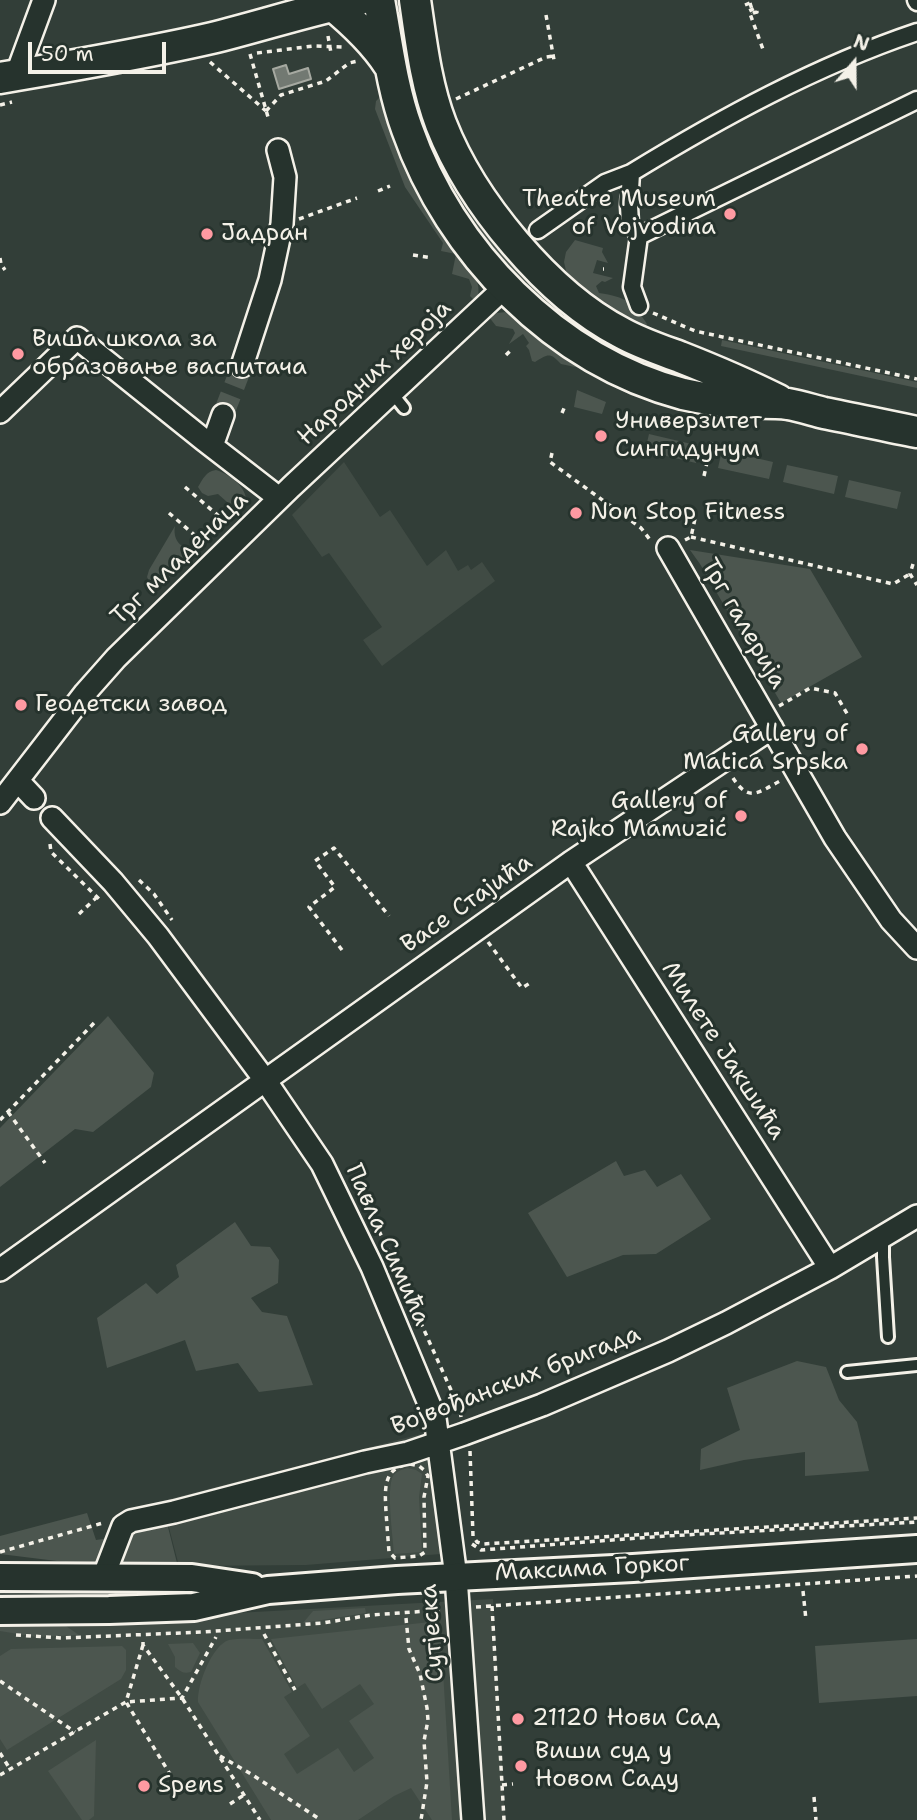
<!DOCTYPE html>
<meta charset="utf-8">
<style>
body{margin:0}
#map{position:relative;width:917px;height:1820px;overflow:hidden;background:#323e38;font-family:"Shantell Sans",sans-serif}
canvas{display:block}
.north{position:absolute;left:819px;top:28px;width:70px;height:70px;-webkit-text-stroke:5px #26332d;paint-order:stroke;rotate:20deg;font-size:19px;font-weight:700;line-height:28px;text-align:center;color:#f4f1e8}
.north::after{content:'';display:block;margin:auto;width:24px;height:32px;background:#f4f1e8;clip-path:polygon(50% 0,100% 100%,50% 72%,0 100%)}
.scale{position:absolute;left:28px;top:42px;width:138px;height:32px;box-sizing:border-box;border:4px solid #f4f1e8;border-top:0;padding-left:9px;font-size:21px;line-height:24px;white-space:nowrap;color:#f4f1e8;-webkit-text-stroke:5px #26332d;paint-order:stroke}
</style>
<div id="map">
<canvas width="917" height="1820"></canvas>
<div class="north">N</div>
<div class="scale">50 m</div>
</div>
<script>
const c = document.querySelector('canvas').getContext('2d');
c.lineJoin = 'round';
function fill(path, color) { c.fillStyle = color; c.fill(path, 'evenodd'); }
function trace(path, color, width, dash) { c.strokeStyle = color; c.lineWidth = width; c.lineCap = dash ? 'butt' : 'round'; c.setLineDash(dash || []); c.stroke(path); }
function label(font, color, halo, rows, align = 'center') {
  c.font = font + ' "Shantell Sans",sans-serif'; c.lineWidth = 6; c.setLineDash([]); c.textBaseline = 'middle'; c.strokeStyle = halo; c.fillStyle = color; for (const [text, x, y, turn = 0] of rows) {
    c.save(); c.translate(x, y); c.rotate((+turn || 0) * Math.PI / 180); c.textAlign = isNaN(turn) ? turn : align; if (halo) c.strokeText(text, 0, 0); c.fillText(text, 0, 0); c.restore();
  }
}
fill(new Path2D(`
 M344,462l36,55 10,-7 37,56 19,-16 12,21 10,-6 3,5 11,-8 13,19 -113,85 -19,-26 19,-13 -53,-74 -7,4 -30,-42z
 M448,1427l17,125 -159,13 -127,1 -17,-65z
 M493,1599l12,221h-505v-199l144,-3z`), '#404b44');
fill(new Path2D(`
 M407,60l16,60 14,29 30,53 27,39 18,21 30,30 87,60 45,20 44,16 -46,-10 -44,-19 -51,-30 -41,-31 -31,-29 -59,-83 -28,-64 -16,-61z
 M381,96c17,56 37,100 69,148 12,18 35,33 27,56h-3l-4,-4 2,-9 -3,-8 -17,-5 4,-20 -15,-3 2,-8 -38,-56 -30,-78 1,-8z
 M575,240l28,8 -1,4 6,11 -11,-3 -4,13 20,5 -8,4 -3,-1 -6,5 3,7c27,4 34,9 48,31l-3,4 -36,-22 -41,-31 -3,-13 2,-10z
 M506,312l5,2 16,13 54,38 -1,3 -19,-4c-11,-12 -13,-10 -26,-2l-3,-1 -3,-11 -3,-4 3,-3 -6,-9 -14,10 6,-11 -2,-4 -17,-3 -7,-9 8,-4z
 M722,340l195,42v6l-196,-42z
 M577,390l29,12 -4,12 -28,-7z
 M649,434l51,12 -4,17 -51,-12z
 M722,450l51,12 -4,17 -51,-11z
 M787,465l51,11 -4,18 -51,-12z
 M216,470c13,4 28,15 30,28l-10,12 -18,-16 -10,2 -6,-3 -4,-6c5,-8 8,-16 18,-17z
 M849,480l52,12 -4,17 -52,-12z
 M175,526c-3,16 9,27 25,20l-36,36 -7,4 -7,-3 -3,-6 2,-7z
 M690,550l120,19 52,88 -81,46 -81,-139z
 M108,1016l46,57 -3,14 -58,45 -18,-3 -75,58v-59z
 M616,1161l8,15 21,-6 12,17 24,-13 30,45 -55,35 -33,1 -56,22 -39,-64z
 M235,1222l16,24 19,1 9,13 -1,23 -27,15 11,14 25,4 26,69 -54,7 -21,-29 -42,8 -11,-31 -78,28 -10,-50 49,-35 11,11 22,-17 -3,-12z
 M797,1361l29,6 13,33 18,22 12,49 -64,5v-24l-61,8 -44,10 1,-21 39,-19 -13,-42z
 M407,1468l9,2 6,4 -3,23 3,55 -28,2c-1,-17 -8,-65 -1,-78 4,-5 8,-6 14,-8z
 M87,1513l9,27 13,-2 -12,28 -97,-12v-18z
 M167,1523l11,44 -60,-1 6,-28 10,-7z
 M109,1589l98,2v4l-49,2 -158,1v-5l29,1z
 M365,1608l1,5 -63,10 10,-12z
 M440,1621l12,199h-20l-21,-32 -17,8 -36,24h-87l-73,-118c-1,-17 14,-57 31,-62 10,-2 23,-1 33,-1l30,53 -8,5 26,39 -26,18 13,20 41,-26 16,24 20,-14 -25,-37 25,-17 -14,-20 -38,25 -17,-26 -8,5 -26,-49z
 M0,1623l63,1 16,11 -43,2 -36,-6z
 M917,1639v57l-98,7 -4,-57z
 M193,1643l7,10 -9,19c-7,2 -10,0 -16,-5v-10l-7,-13z
 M122,1646l4,4v20l-5,9 -114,71 -7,-11v-83l11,-7z
 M96,1740l-2,76 -5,4h-7l-34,-49z`), '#4c564f');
const water = new Path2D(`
 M286,65l3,9 19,-6 3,11 -32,10 -6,-20z`);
fill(water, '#727972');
trace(water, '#a6a9a1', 2);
trace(new Path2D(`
 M223,415l19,-49`), '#4f5952', 21, [21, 10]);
const service = new Path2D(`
 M392,393l12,15
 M883,1236v21l5,80
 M847,1372l70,-7`);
const pedestrian = new Path2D(`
 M916,0l1,2
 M538,230l67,-47 26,-10
 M639,236l278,-136
 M639,306l-7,-19 7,-51 -9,-13 -1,-17 2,-33c90,-55 185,-107 286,-141`);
const minor = new Path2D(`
 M16,76l28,-76
 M242,366l28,-86 12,-56 3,-47 -7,-27
 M0,412l77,-74 127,102 75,58
 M212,446l11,-31
 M668,548l167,290 56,82 26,28
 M18,781l16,17
 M0,803l85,-110 31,-35 175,-171 214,-200
 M52,818l61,64 45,54 107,144 57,84 50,103 63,151 21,159 17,243
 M571,862l259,406
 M0,1270l571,-408 201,-134
 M103,1578l20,-52 8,-5 43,-9 191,-50 43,-9 56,-19 78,-29 126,-54 58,-28 104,-55 87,-52`);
const tertiary = new Path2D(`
 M0,1577l192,1 60,9
 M0,1611l109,-1 85,-3 74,-17 129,-10 236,-12 284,-19`);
const secondary = new Path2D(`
 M379,0c8,43 13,88 28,129 43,123 148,231 276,265 18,4 38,7 57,9 16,0 32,-1 48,1 12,2 24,6 36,9 31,6 62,13 93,19
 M415,0c6,41 11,85 26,124 30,77 107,171 181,209 18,10 39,17 58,24 33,13 66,27 98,43
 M332,5c22,18 42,37 57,60
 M0,78c71,-12 142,-24 212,-40 49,-12 97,-28 146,-38`);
trace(service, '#f4f1e8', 16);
trace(pedestrian, '#f4f1e8', 21);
trace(minor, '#f4f1e8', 26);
trace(tertiary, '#f4f1e8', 32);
trace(secondary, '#f4f1e8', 35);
trace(new Path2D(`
 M745,5l5,-2
 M753,13l4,-1 -2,-4 -6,3 15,41
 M546,15l8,45
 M328,36l3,17
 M257,53l56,-7 30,1
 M250,54l18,63
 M210,62l56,49
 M456,99l90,-42 7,-1
 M0,105l12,-3
 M266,111l15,-16 45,-14 23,-18 9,-2
 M378,191l12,-5
 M299,219l58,-21
 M413,255l19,3
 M0,258l1,6 4,6
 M603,269h1
 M653,313l42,18 222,48
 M506,355l6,-6
 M562,413l3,-7
 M552,453l-2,9 91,66 10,13
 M704,476l8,-36
 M185,487l43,37
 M169,513l36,31
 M691,537l202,47 17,-10
 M685,540l6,-3 5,-23
 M913,564l-3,10 7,11
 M779,706l31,-18 25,5 14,24
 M733,778c16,25 26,14 47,3
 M50,844l1,8 49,48
 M139,880l15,14 18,26
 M79,914l18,-17
 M488,942l34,46 8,-5
 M342,950l-33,-43 26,-20 -20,-26 19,-13 55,68
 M8,1112l37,51
 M0,1120l96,-99
 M370,1213l14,28 76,169 1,7
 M470,1451l3,85 4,6 6,2 434,-26
 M410,1464l9,2 5,4 4,6 -4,21 1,55 -6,4 -24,2 -6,-6c-1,-13 -2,-26 -3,-40 -1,-21 -4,-45 24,-48z
 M472,1544l9,6 184,-14 252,-14
 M0,1552l103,-29
 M803,1591l3,29
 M492,1606l12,214
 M476,1607l441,-31
 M406,1618l3,31 11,25 7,34 1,12 -4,21 3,41 -6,38
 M264,1634l31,56
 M16,1635l46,3 141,-6 120,-9 48,-8 70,-5
 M143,1642v3l39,53 78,122
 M0,1681l75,51
 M0,1753l10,16
 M220,1756l31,18 70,46
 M0,1775l126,-73 17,-57
 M176,1784l-50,-82 56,-4 34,-61
 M502,1785l11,-1
 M814,1797l2,23
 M230,1804l14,-9`), '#f4f1e8', 3.5, [5, 5]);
trace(service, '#26332d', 10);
trace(pedestrian, '#26332d', 16);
trace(minor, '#26332d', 21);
trace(tertiary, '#26332d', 26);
trace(secondary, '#26332d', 30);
trace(new Path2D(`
 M750,3l3,10`), '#f4f1e8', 3.5, [5, 5]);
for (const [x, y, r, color] of [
 [730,214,7,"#ff9aa2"],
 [207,234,7,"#ff9aa2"],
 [18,354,7,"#ff9aa2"],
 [601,436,7,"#ff9aa2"],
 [576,513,7,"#ff9aa2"],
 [21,705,7,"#ff9aa2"],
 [862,749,7,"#ff9aa2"],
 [741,816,7,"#ff9aa2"],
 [518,1719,7,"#ff9aa2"],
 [521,1766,7,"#ff9aa2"],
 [144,1786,7,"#ff9aa2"]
]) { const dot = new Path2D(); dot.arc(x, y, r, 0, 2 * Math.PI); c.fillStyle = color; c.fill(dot); trace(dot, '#26332d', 2.5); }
label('24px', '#f4f1e8', '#26332d', [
 ["Theatre Museum",716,200,"right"],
 ["of Vojvodina",716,228,"right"],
 ["Јадран",221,234],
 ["Виша школа за",32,340],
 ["образовање васпитача",32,368],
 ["Универзитет",615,422],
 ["Сингидунум",615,450],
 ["Non Stop Fitness",590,513],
 ["Геодетски завод",35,705],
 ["Gallery of",848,735,"right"],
 ["Matica Srpska",848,763,"right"],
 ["Gallery of",727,802,"right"],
 ["Rajko Mamuzić",727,830,"right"],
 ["21120 Нови Сад",532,1719],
 ["Виши суд у",535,1752],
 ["Новом Саду",535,1780],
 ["Spens",158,1786]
], 'left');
label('24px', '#f4f1e8', '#26332d', [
 ["Народних хероја",375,373,-43],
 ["Трг младенаца",180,559,-44],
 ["Трг галерија",743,624,60],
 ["Васе Стајића",467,904,-35],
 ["Милете Јакшића",723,1051,57],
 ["Павла Симића",387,1245,66],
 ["Војвођанских бригада",516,1381,-21],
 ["Максима Горког",592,1569,-3],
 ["Сутјеска",433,1633,-94]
]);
</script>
